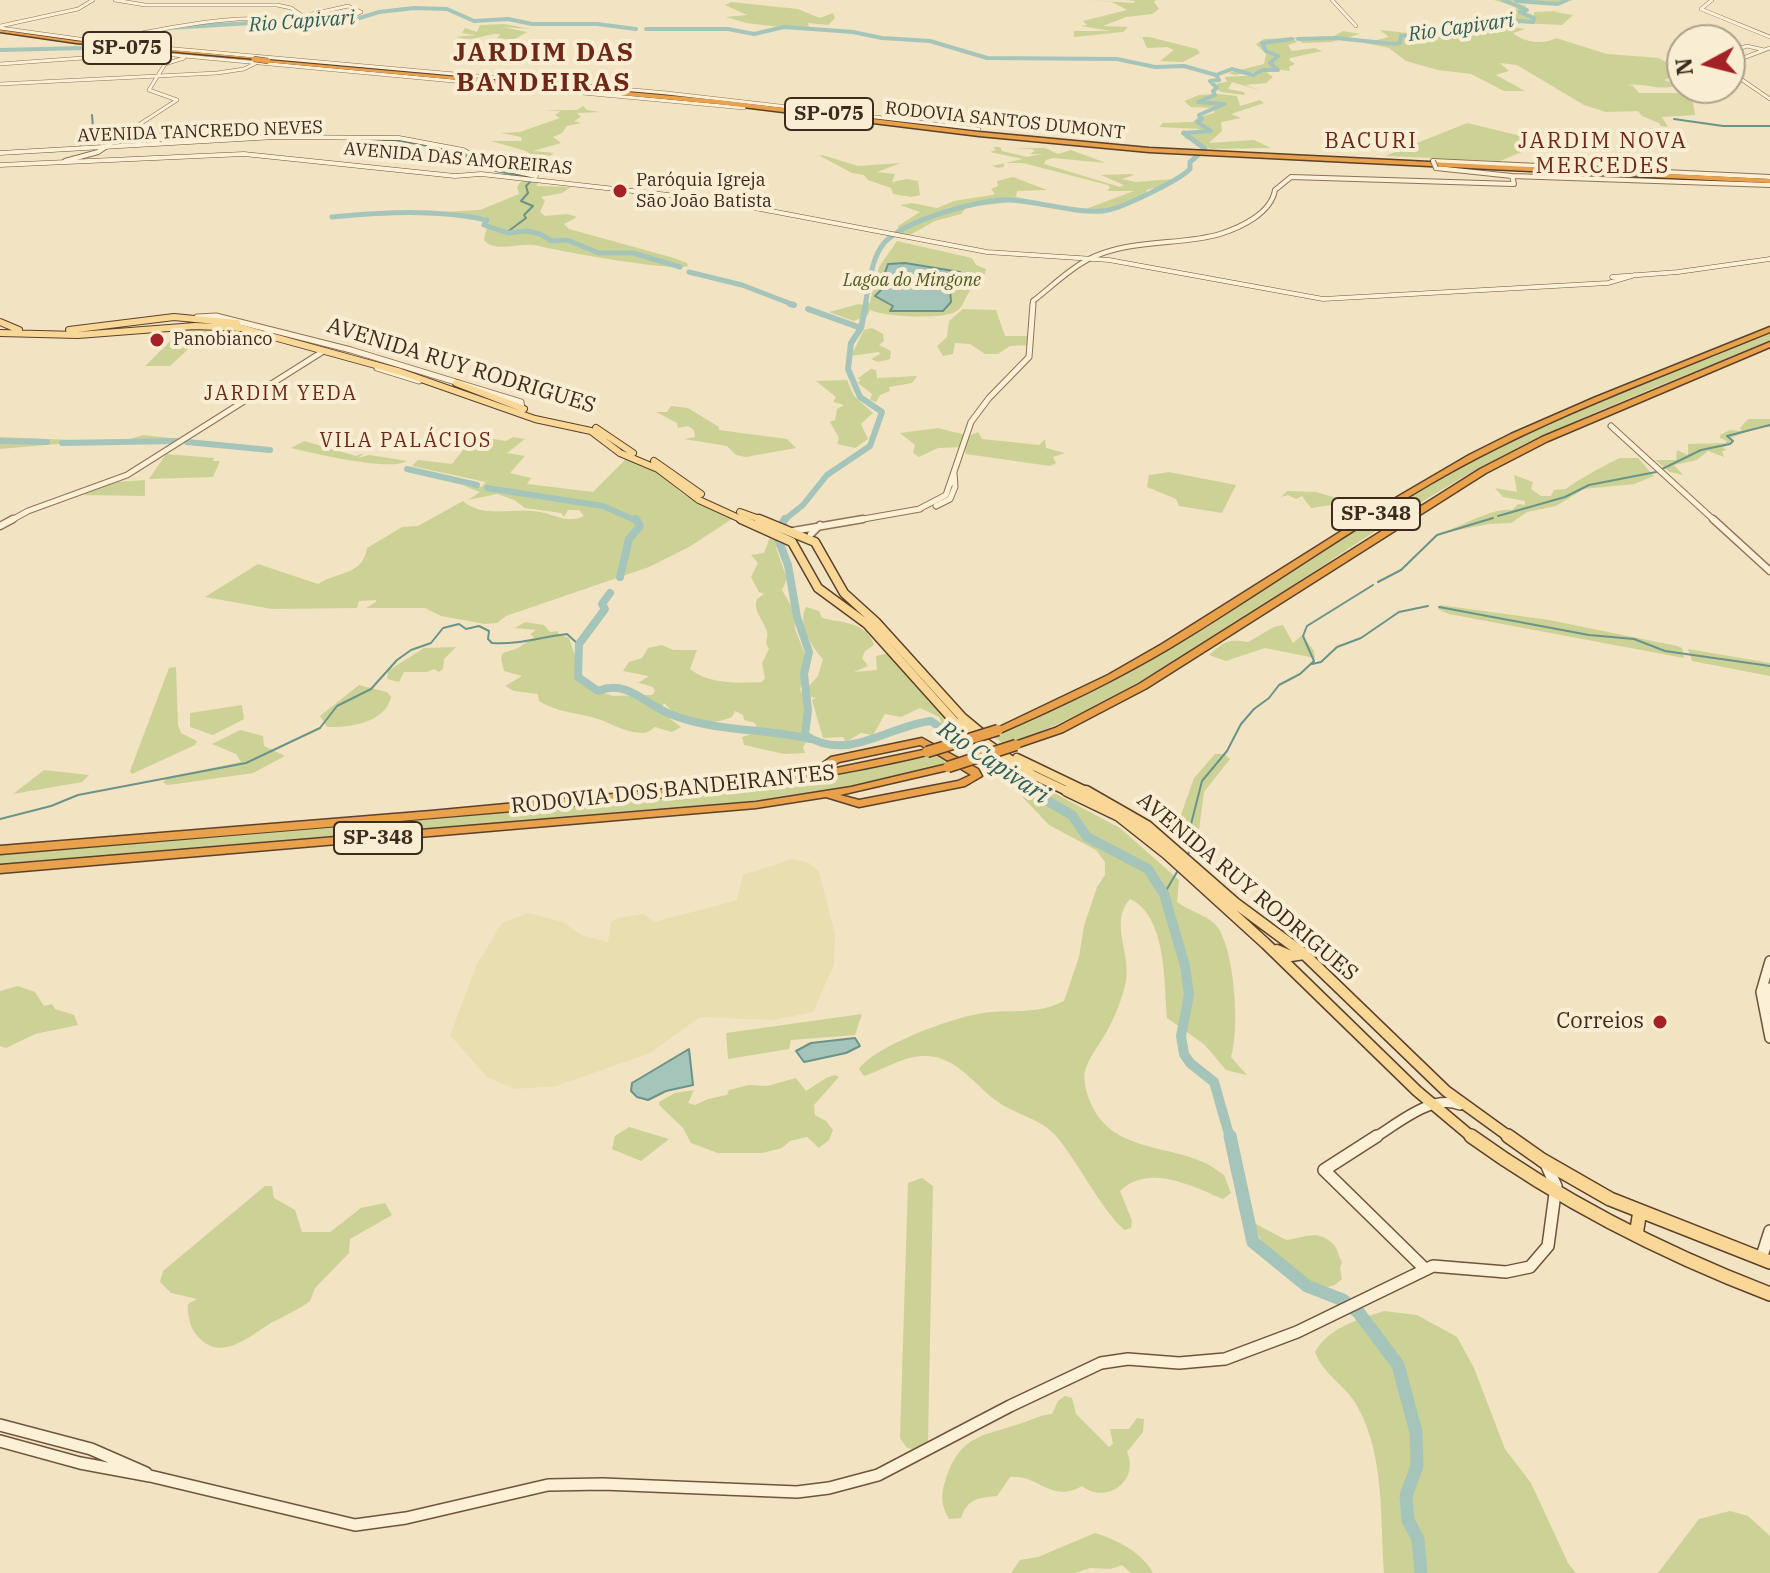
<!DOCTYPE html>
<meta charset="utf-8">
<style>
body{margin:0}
#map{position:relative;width:1770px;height:1573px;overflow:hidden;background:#f2e3c2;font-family:"IBM Plex Serif",serif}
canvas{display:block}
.north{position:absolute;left:1666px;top:24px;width:80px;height:80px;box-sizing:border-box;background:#f9edd3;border:2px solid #aea08a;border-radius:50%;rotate:263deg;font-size:22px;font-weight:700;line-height:32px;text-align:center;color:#3d2c1d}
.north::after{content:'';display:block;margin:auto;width:28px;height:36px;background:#a42125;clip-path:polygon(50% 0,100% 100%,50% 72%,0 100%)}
</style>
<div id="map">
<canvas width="1770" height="1573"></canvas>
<div class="north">N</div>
</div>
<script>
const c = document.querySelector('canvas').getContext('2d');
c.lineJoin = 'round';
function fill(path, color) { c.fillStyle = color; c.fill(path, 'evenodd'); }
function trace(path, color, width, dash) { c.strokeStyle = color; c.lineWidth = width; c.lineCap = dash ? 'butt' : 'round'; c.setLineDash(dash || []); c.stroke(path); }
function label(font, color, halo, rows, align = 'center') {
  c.font = font + ' "IBM Plex Serif",serif'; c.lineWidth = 8; c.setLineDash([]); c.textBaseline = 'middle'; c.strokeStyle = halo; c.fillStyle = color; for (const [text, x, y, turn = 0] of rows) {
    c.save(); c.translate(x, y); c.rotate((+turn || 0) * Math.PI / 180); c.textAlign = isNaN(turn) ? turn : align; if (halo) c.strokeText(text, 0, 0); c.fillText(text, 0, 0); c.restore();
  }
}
fill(new Path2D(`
 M792,859l17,4 10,9 16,62 -1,30 -21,48 -40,8 -73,-3 -50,36 -94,33 -42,3 -27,-12 -37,-42 27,-71 25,-41 27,-10 33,9 21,14 25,6 3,-20 7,-4 25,-4 12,8 82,-22 6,-25z`), '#e9deaf');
fill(new Path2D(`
 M1088,0l45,3 3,-2 -11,-1h31l-2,2 5,7 -7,5 -26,3 -23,9 25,1 -5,5 -49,5v-6h37l-30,-5 6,-1 -4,-4 44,-11 -15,-8z
 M1494,0h80l-17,4 -46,-3 15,5 -3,6 11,4v-4l26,-1 -6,1 19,3 -11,10 -41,-2 -12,3 16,3 -12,4c13,11 33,11 43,5l51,16 52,4 21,12 -10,2 -1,6 -5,2 14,5c-18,7 -33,-3 -51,0l6,1 6,7h39l15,9 2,13 -33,2 6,10 -7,-1 -2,-3 -17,-7 -4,-5 -32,1 -22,-7 -67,-40 -17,-2 9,8 -13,4 29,16h-21l-33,-17 -33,-4 -32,-9 -17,-13 -24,-5 24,-6 -9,-7 28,3 7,-6 45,-1 -10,-4 37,1 27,-7 3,-9z
 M731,2l67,7 22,9 13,-5 2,5 -7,7 -20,-2 1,6 -6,1 -56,-7 -21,-6 21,-2 -22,-10z
 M504,24l27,5 -28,-2 24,5 -14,8 -16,-2 3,-4c-11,-2 -25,9 -44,3l20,-2 -14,-2 3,-5 12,4 3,-7z
 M1343,31l17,3 -29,8 -28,1 -3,-2 13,-1 -19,-1 3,3 -9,3 4,6 23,-3 7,3 -32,7 -1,2 6,4 -6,3 1,4 -18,-2 -5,4 6,4 -7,6 -21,2 17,6 -30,-9 -4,7 16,3 1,3 -24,-3 -6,-5 3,-4 9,-1 -2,-5 34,-2v-4l-24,4 -7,-2 36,-9 2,-10 -10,-10 8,-5 70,-3z
 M1149,37l48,12 3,4 -17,9 -23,-1 14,-11 -7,-3 -20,1 -5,-11z
 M1218,94l19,2 3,10 20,-6 4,3 -33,11 10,4 -20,4 1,9 -13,12 45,-3 17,8 -60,1 -27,-11 16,-9 -41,-2 4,-4 30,-1 5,-5 16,-4 1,-5 -24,-1 -7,-6 15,-6z
 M583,106l4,4 13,2 -23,1 4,4 -7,4 7,2 -14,3 -5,7 -9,4 8,6 -28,8 21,2 -12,7 -16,1 8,-4 -8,-6 -35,-10h31l-1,-4 -20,-4 19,-1 40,-14 -5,-3 6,-4 -17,-1h33z
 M1467,123l79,19 -46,19 -115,-5z
 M993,147h7l2,4 25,6 15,-3h-12l5,-3 -3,-2 -22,-1h35l13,6 13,-4 35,13 -53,-5 -7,2 -2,4 76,23 4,-2 -23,-10 29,-1 4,1 -12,4 14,3 38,-3 -8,6 -19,5 -2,6 -27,14 -32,2 -3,-2 51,-19h-27l3,-3 -2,-3 -85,-22h-19v4l-6,1 -6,-2 31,-7 -33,-7 6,-2z
 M822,155l36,11 43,-3 -24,9 18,2 -3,8 15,-3 11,2 2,14 -9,2 -18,-3 -2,-6 -23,-8 -4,-5 -12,-2 -32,-17z
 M1013,177l34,13 -30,1 -1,6 15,3 -64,7 -6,7 -26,7 -27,15 -9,-2 -1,-8 22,-14 -20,-7 12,-2 25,5 17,-7 38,-6 3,-1 -4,-5 7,-3 -1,-5z
 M522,180l17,2 -3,4 35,1 -9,6 -21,4 4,4 -5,11 5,4 22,-2 10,3 -13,7 5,5 105,29 13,5 1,3c-13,6 -130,-15 -149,-20 -17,-5 -44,8 -55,-6l4,-19 -8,-3 -76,-4 76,-4 39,-16 -2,-7z
 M897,241l75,17 4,7 10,4c-2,13 -12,14 -18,25 -5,8 -5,15 -15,19 -18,6 -67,4 -83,-3l-2,5 -14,6 -25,-9 30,-8 10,2 10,-39z
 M963,309l33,1 9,26h22l7,9 -24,1 -12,8h-13l-15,-10 -15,-1 -2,11 -10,2 -6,-10 10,-9 2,-16z
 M184,328h27l-41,38h-25z
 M872,328l11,6 1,7 -5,4 12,6 -1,8 -12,3 -7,-3 9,-5 -1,-2 -28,4 13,-26z
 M1770,332v8c-102,44 -208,81 -305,136 -154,89 -292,205 -459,270l-12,-9c165,-67 305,-182 460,-267 100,-56 210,-94 316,-138z
 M871,369l5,1 1,8 40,-2 -5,7 -23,4 1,4 -10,4 -4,7 -6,-2 2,-6 -14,-11 3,-4h-4z
 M847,380l7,16 19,17 -12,11 7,15 -13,9 -18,-4 2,-6 -9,-16 5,-2 2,-11 7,-4 -11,-3 3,-5 -20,-16z
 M671,406l17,2 31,19v3l68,9 9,9 -50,9 -10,-2 -9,-9 -43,-7 11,-2 -1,-7 -6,-4 -10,2 -1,-5 -21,-11h11z
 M1748,419h22v8h-12l-27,11 -1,6 -8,4 5,2 -5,1 2,6 -16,-6 -11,9 -23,5 9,10 -13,-3 -15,-12h21l1,-10 11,5v-11l37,-1 2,-2 -7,-3v-3l10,-5 12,1 -2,-3z
 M938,428l31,8 9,-4 4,7 57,6 6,-6 1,9 19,5 -12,4 3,6 -6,3 -84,-12 -1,-7 -27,1 -19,9 -6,-4 2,-8 -15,-12z
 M143,435l37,4 -7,4 -115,1 -58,5v-12l120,5z
 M474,436l32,5 7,-4 12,2 -18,14 18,3 -15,17 21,5 -4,6 66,8 33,-33 30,12 27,23 49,25 -43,28 -40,20 -143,49 -9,7 -12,1 -44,-8 -16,-8h-59l10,-6v-2l-17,1 -2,7 -85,1 -67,-12 53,-33 60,20c21,-13 45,-9 49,-36l35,-21 16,-1 45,-25c19,18 54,6 77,11 16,3 28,12 44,4l-5,-6h-11l-4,7 -3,-4 -36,-5 -11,-8 -17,-6 -29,6 12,-8 -16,-6 17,1 5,-5 -74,-16 6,-6 34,4z
 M304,441l52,15 8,-3 -6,5 11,-3 38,6c-17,11 -94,-8 -116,-13z
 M166,454l48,4 -1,3h7l-7,16 -64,2z
 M1620,458h18l16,18 -20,8 -50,5 -28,17 -29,6 -16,11 -22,1 -51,10c20,-5 51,-26 74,-24l6,-6 7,1v-4l-22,-4 -8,-9 22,4 -3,-17 19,7 -2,7 10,7h10l3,-6 12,-1c3,-4 46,-28 54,-31z
 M1169,472l67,13 -14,28 -43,-7 -3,-7 -29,-12 2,-12z
 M145,480v16l-62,-1 33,-13z
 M1287,491l29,1 35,10 -40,6 -9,-12 -6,3 -8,-4 -7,2z
 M770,537l8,4 -2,7 11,31 -5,11 12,21 1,18 11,28 -1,17 -5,15c8,17 14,33 4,49l3,3 -4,6 2,6 -21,1 -40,-9 -2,-8 16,-5 -3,-9 -11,-3 -1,-5 -8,-4 -3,6c-23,10 -51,6 -68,-14l-3,9 20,15 -9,5 -17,-5c-3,2 -7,6 -11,6 -18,1 -34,-11 -49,-15 -18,-5 -39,-6 -56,-17l-1,-7 -24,-3 -9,-5 17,-10 -18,-5 -3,-13 2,-5 15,-5 16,-11 -4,-3 6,-4 -21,-2 10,-6 19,3 6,7 8,-1v3l11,4 10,30 -5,2 16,18 23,8 39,-1 3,-4 -2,-4 -21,-6 6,2 11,-7 -26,-5 6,-9 13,-4 6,-10 14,-3 11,5h24l-7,19c20,16 49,14 72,13l3,-4 -3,-15 7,-14c-6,-9 1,-11 -3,-20 -4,-11 -13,-18 -9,-30l7,-5 -5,-2 -8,-15 7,-14 -7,-8 13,-2z
 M1440,605l109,15 128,26 5,2 2,10 -235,-44 -11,-5z
 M806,607l13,4 3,7c21,5 45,4 52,27l-9,6 -3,7 6,8 -14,6 23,-2 -1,-14 13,-3 71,77h-16l-5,-13 -19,-9 -19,9 -16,-3 -12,21 -12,-2 -15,9 -3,-5 -20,1 -11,-38 4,-2 -5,-1 -3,-10 10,-11 5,-17c-12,-13 -26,-36 -17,-52z
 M1283,625l10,18 9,-8 12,16 1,7 -50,-10 -39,13 -17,-6c17,-14 17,-16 39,-13l26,-15z
 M456,647l-12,12 -1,10 -4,3 -5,-3 -7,3h-23l-5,10 -12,-3 1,-8 36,-23z
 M1688,649l82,14v13l-78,-15z
 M176,667l2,58 3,8 16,8 -2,4 -63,29 -2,-3 39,-103z
 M359,685l28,7 4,5c-5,25 -41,31 -64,30l-7,-11z
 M242,705l2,14 -31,16 -23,-8v-14z
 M240,730l23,6 1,10 21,10 -32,17 -77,11 -9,1 -4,-3 5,-5 73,-15 -5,-8 -24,-10z
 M939,751l15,10 -74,21 -131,22 -749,62v-13c187,-15 375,-29 562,-47 127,-12 254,-20 377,-55z
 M1215,754h9l6,5 -26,33 -8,60 -5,2 -7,-14 -15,-10 12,-15 13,-37z
 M44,770l45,5 -7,7 -69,12z
 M1022,776l98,52 59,52 -2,22c12,9 27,12 38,22 20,21 25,107 16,133l16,18 -21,-5 -21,-25 -38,-27c-3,-35 0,-102 -37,-119 -21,23 1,54 -4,82 -4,19 -13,41 -23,57 -6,10 -15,21 -18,33 -2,12 2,24 7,35 21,44 73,39 111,56 8,3 15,9 21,13l7,18 -8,6c-31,-13 -74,-36 -103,-8l12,30 -1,7 -7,2c-28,-28 -43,-64 -68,-94 -16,-18 -39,-21 -58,-34 -24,-17 -42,-48 -76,-46 -21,1 -39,14 -58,20l-5,-7c16,-23 90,-50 119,-55 30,-6 58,2 86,-13l15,-44 5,-31 13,-39 8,-12v-13l-9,-12 -47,-25 -39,-41 3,-7z
 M18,986l17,6 9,14 8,-2 3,5 19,6 4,10 -43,9 -29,14 -6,-2v-55z
 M862,1014l-7,21 -64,5 -2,9 -61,10 -2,-26z
 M835,1075l4,2 -25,28 1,10 11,6 7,9 -4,10 -10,8 -12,-11 -17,4 -8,7 -20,5h-44l-27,-10 -8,-15 -24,-23v-3l16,-9 19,-3 -6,13 7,2 13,-6 19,-4 2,-5 20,-5 18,1 29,-8 10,13 20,-13z
 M629,1127l40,12 -28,22 -29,-12 3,-13z
 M922,1178l11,8 -5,255 -15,9 -7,-3 -6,-9 8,-255z
 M265,1186h7l2,12 21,12 7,22h28l31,-24 24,-5 7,12 -42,24 -1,14 -34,35 -5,13c-12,9 -26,15 -39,22 -23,14 -52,42 -76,10 -5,-6 -8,-21 -7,-29l9,-5 -26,-6 -11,-11 3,-11z
 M1254,1223l32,17c17,-2 32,-11 46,3 6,5 6,13 10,19l-2,6 2,11c-5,5 -10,8 -17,8 -12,0 -56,-34 -63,-45 -4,-6 -5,-13 -8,-19z
 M1384,1311l33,4 40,22 17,31 31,81 26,34 37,80 8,10h-192c-4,-54 1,-120 -28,-169 -11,-19 -34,-31 -41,-52 14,-25 43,-32 69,-41z
 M1065,1396l7,2 4,16 33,33 4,-3 -3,-15h19l8,-11 7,1 -1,13 -16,20c13,29 -21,53 -45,34 -32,18 -43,-12 -72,-9l-13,19c-19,2 -29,2 -36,22l-12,1c-9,-15 -8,-25 -3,-41 15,-44 38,-42 76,-55 12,-4 18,-8 30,-9l6,-13z
 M1730,1511l18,5 22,20v37h-112l41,-54z
 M1095,1533c21,6 48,20 58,40h-22l-9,-8 -11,4 -21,-1 -15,5h-64l9,-13 18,-3z`), '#ccd295');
const water = new Path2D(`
 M905,263l55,9 7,5 -17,12 1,13 -8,9h-53l3,-5 -18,-10 9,-9 -3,-3 7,-20z
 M855,1038l5,8 -14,7 -42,9 -8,-11 15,-8z
 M689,1049l4,36 -27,6 -18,9 -11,-3 -6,-6 1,-8z`);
fill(water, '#a5c5bb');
trace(water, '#6a9489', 2);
trace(new Path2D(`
 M1674,119l49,7h47
 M365,140h30l60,11 41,20 36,7
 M80,146l13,-18 -1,-13
 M506,233l20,-15 -2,-3 9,-9 -12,-5 7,-8 -2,-7 4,-4
 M1498,516l67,-19 24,-12 67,-13 45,-22 29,-6 3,-3 -6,-5 43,-11
 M1378,582l23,-12 36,-35 56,-17
 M1439,607l150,28 45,4 31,12 105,15
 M1312,664l9,-2 16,-15 24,-9 38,-26 29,-6
 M0,819l51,-13 27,-11 168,-32 74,-35 17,-22 34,-17 26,-29 14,-10 20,-7 12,-15 16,-4 7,5 13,-3 10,5 -1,8 4,4c26,2 49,-6 75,-9l11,10
 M1187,856l5,-9 -3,-15 13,-51 25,-30 14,-27 13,-15 15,-11 10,-13 21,-11 14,-13 -11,-25 4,-10 66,-41
 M1164,894l13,-22`), '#6a9489', 2);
trace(new Path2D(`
 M1516,1l42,3 9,-4
 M646,29h82l26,5 30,-7 69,5 29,6 48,3 57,17 130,1 38,8 29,-1 32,9
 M1298,39l38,-1 58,6 6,-1 1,-7 22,-1 -3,-4 54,-2 -4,-3 10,-3 26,3 -2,-6 29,2 1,-4 -14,-6 7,-2 -24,-10
 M111,43l58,-15 82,-5 89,1 39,-12 35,-4 33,1 27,12 34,-2 24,5h65l39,5
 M0,50l84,-2
 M1186,135l-3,-2 28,-2 -14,-9 5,-3 -3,-4 25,-11 -26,-2 17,-7 -2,-4 4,-3 -7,-7 9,-1 -3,-5 16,-6 21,6 10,-5h15l-8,-7 8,-7 -12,-5 -4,-8 30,-4`), '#a5c5bb', 4);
trace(new Path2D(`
 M332,217c52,-5 104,-8 155,3l-3,5 24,8 19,-2 13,3 12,7 15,-1 32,13h34l47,14
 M689,272l53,13 52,20
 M865,306c4,-20 6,-49 20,-64 21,-22 97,-44 126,-42 30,2 62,13 92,11 16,-1 75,-30 87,-42v-7l15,-13 -21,-16`), '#a5c5bb', 5);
trace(new Path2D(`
 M790,304l4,1
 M808,309l53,19
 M0,441l47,1
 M187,442l83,8
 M62,443l115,-2
 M407,469l70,16
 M487,488l116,18 34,15
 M783,521l20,-16 24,-30 43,-29 12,-34 -22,-15 -12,-28 3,-26 10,-15 5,-24`), '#a5c5bb', 6);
trace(new Path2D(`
 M785,519l-9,15 12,31 9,52 12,35 -5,22 4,36 -3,25c43,28 82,-9 126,-14l102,72
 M620,577l9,-38 11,-13 -4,-7
 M610,593l-8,11 3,5 -26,35 -1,33 20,14c30,-12 46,13 72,23 44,18 94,14 140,25`), '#a5c5bb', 8);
trace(new Path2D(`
 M1030,791l42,24 15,22 61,32 16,25 21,72 4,29 -8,41 3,18 6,9 24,19 16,56`), '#a5c5bb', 10);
trace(new Path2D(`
 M1230,1136l23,106 54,44 36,14 16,13 39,52 18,67 1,34 -11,30 2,24 10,19 3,34`), '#a5c5bb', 13);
const tertiaryFar3 = new Path2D(`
 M115,0l30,5h132l14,3 10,7
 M1332,0l24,26
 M1712,0l-11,9 69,28
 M299,17l49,-11
 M0,26l78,-17 15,-9
 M0,28l108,15 559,50 312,36
 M103,40c45,-8 90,-18 135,-21 39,-3 88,13 123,-7l-13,-6
 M1730,52l17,-6 17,4
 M1743,58l-8,17 35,24
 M1743,58l27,-10
 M0,64l152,-11 592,55
 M0,84l217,-11 27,-4 12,-6
 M177,100l-28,-10 16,-26 19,-6
 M123,135l54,-35`);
const tertiaryFar2 = new Path2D(`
 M65,161l33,-9 28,-19
 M1433,161l337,16
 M1436,168l76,8 258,9
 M1033,306v-5c17,-13 35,-31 54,-41 41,-22 94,-14 133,-26 22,-7 51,-21 55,-44l16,-13 223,7 -2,-8`);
const tertiaryFar1 = new Path2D(`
 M197,317l19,-1 135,34 170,52 1,6
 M377,368l42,13
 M1611,426l104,95
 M936,506l14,-7 5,-12 -1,-14
 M919,509l27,-14 25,-73 18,-24 40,-41 4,-53
 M10,521l18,-10 99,-36 195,-123
 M852,521l68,-12`);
const tertiary = new Path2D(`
 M1713,519l57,52
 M0,526l13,-7
 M793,531l70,-12
 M811,534l9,-9`);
const secondaryFar2 = new Path2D(`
 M0,153l275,-16 124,1 64,12 31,17 42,9
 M0,165l244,-11 211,22 26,-2 232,26 274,52 122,8 214,39 285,-16 27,-8
 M1612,277l66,-5 92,-13`);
const secondaryFar1 = new Path2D(`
 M1770,961l-9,31 9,46
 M1770,988v21
 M1374,1138c25,-15 57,-44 86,-33`);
const secondary = new Path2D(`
 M1377,1136l-53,34 101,99
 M1761,1259l9,-28
 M0,1425l91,24 55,24
 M0,1441l80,22 70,13 205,49 51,-7 142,-33 55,-1 194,8 32,-4 49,-13 132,-69 91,-43 27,-4 51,4 46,-4 72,-27 136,-66 73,6 24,-5 18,-21 8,-60 -10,-22`);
const primaryFar3 = new Path2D(`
 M0,322l19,8
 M69,330l105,-13 63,6
 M0,333l78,2 117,-9 46,2 160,44 134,47 56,12 29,22 38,16 41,31 46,21
 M456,383l68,26
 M596,428l37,25
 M654,461l47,33
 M740,512l25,9`);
const primaryFar2 = new Path2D(`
 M741,519l51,23 26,46 49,36 87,97 79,54 38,18
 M759,519l56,23 29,51 32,29 86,95 23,19
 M1017,758l73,35`);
const primaryFar1 = new Path2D(`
 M1067,791l52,25 48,38 99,90 151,147 56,47
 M1086,791l61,35 88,77 69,51 142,137 65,47
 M1277,950l14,6 13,-2`);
const primary = new Path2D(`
 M1471,1136c93,67 192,117 299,158
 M1508,1136l34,24 68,39 160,63
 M1636,1235l4,-24`);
const motorway = new Path2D(`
 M0,30l76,11 182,17 -2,1 -180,-16 -76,-11z
 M268,60l450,40 261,32 170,16 621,31v4l-621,-31 -170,-16 -261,-32 -452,-42z
 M1770,327v5c-112,46 -227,87 -333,148 -91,52 -177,114 -267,168 -54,32 -110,59 -168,84l-4,1 -5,-3 115,-55 54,-31 213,-134 94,-55 42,-21 85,-37z
 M1770,342v5l-222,94 -62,32 -339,215 -84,44 -47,16 -5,-3 1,-2 43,-15 84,-44 341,-215 62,-32z
 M922,738l56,31 4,7 -17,10 -106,21 -33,-10 -70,11 -756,65v-8l756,-63 95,-15 97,-23 5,3 -5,3 -108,25 19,5 99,-19 13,-6 -39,-24 -1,3c-130,32 -262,43 -395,55 -178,16 -357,30 -536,45v-8l431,-35 321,-30 57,-8 22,-16zM920,745l8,4 -101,21 12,-8z`);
trace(tertiaryFar3, '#8e7357', 4);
trace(tertiaryFar2, '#8e7357', 6);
trace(tertiaryFar1, '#8e7357', 7);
trace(tertiary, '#8e7357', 9);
trace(secondaryFar2, '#70543a', 5);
trace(secondaryFar1, '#70543a', 12);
trace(secondary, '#70543a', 14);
trace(primaryFar3, '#5c412c', 8);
trace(primaryFar2, '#5c412c', 11);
trace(primaryFar1, '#5c412c', 13);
trace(primary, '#5c412c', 16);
trace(motorway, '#5c412c', 3);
trace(tertiaryFar3, '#fcf0d7', 3);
trace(tertiaryFar2, '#fcf0d7', 4);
trace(tertiaryFar1, '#fcf0d7', 5);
trace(tertiary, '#fcf0d7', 6);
trace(secondaryFar2, '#fcf0d7', 4);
trace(secondaryFar1, '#fcf0d7', 9);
trace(secondary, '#fcf0d7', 11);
trace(primaryFar3, '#f9d897', 6);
trace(primaryFar2, '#f9d897', 8);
trace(primaryFar1, '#f9d897', 10);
trace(primary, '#f9d897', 13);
fill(motorway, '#e9a14b');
const tertiaryBridge = new Path2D(`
 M1433,161l3,7`);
const motorwayBridgeFar1 = new Path2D(`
 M254,59l14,2`);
const motorwayBridge = new Path2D(`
 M927,752l71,-22
 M948,767l68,-22`);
trace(tertiaryBridge, '#8e7357', 6, []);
trace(motorwayBridgeFar1, '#5c412c', 6, []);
trace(motorwayBridge, '#5c412c', 13, []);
trace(tertiaryBridge, '#fcf0d7', 4);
trace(motorwayBridgeFar1, '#e9a14b', 5);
trace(motorwayBridge, '#e9a14b', 10);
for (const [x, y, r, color] of [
 [620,191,8,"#a42125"],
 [157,340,8,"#a42125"],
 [1660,1022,8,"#a42125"]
]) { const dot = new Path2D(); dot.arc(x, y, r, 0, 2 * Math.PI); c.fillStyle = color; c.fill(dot); trace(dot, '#f9edd3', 3); }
label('18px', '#3d2c1d', '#f9edd3', [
 ["RODOVIA SANTOS DUMONT",1005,121,6],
 ["AVENIDA TANCREDO NEVES",200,132,-2],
 ["AVENIDA DAS AMOREIRAS",458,159,5]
]);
label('18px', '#3d2c1d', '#f9edd3', [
 ["Paróquia Igreja",636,181],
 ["São João Batista",636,202],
 ["Panobianco",173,340]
], 'left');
label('italic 18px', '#4e5b21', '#f9edd3', [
 ["Lagoa do Mingone",912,281]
]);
label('italic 20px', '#2b5e5a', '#f9edd3', [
 ["Rio Capivari",302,22,-4],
 ["Rio Capivari",1461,28,-8]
]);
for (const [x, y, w] of [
 [127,48,88],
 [829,114,88],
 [1376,514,88],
 [378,838,88]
]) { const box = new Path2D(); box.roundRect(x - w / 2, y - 16, w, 32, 6); c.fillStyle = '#f9edd3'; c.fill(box); trace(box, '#3d2c1d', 2); }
label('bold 20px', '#3d2c1d', null, [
 ["SP-075",127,48],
 ["SP-075",829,114],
 ["SP-348",1376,514],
 ["SP-348",378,838]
]);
c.letterSpacing = '2px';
label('20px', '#6e2818', '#f9edd3', [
 ["JARDIM YEDA",281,394],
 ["VILA PALÁCIOS",406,441]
]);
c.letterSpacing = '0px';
c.letterSpacing = '2px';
label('22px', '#6e2818', '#f9edd3', [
 ["BACURI",1371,142],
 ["JARDIM NOVA",1603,142],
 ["MERCEDES",1603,167]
]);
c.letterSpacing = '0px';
label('22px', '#3d2c1d', '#f9edd3', [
 ["AVENIDA RUY RODRIGUES",461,366,17],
 ["RODOVIA DOS BANDEIRANTES",673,790,-6],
 ["AVENIDA RUY RODRIGUES",1247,887,40]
]);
label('22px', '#3d2c1d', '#f9edd3', [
 ["Correios",1644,1022]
], 'right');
label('italic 24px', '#2b5e5a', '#f9edd3', [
 ["Rio Capivari",993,763,34]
]);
c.letterSpacing = '2px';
label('bold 26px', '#6e2818', '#f9edd3', [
 ["JARDIM DAS",544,53],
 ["BANDEIRAS",544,83]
]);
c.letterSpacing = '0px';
</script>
